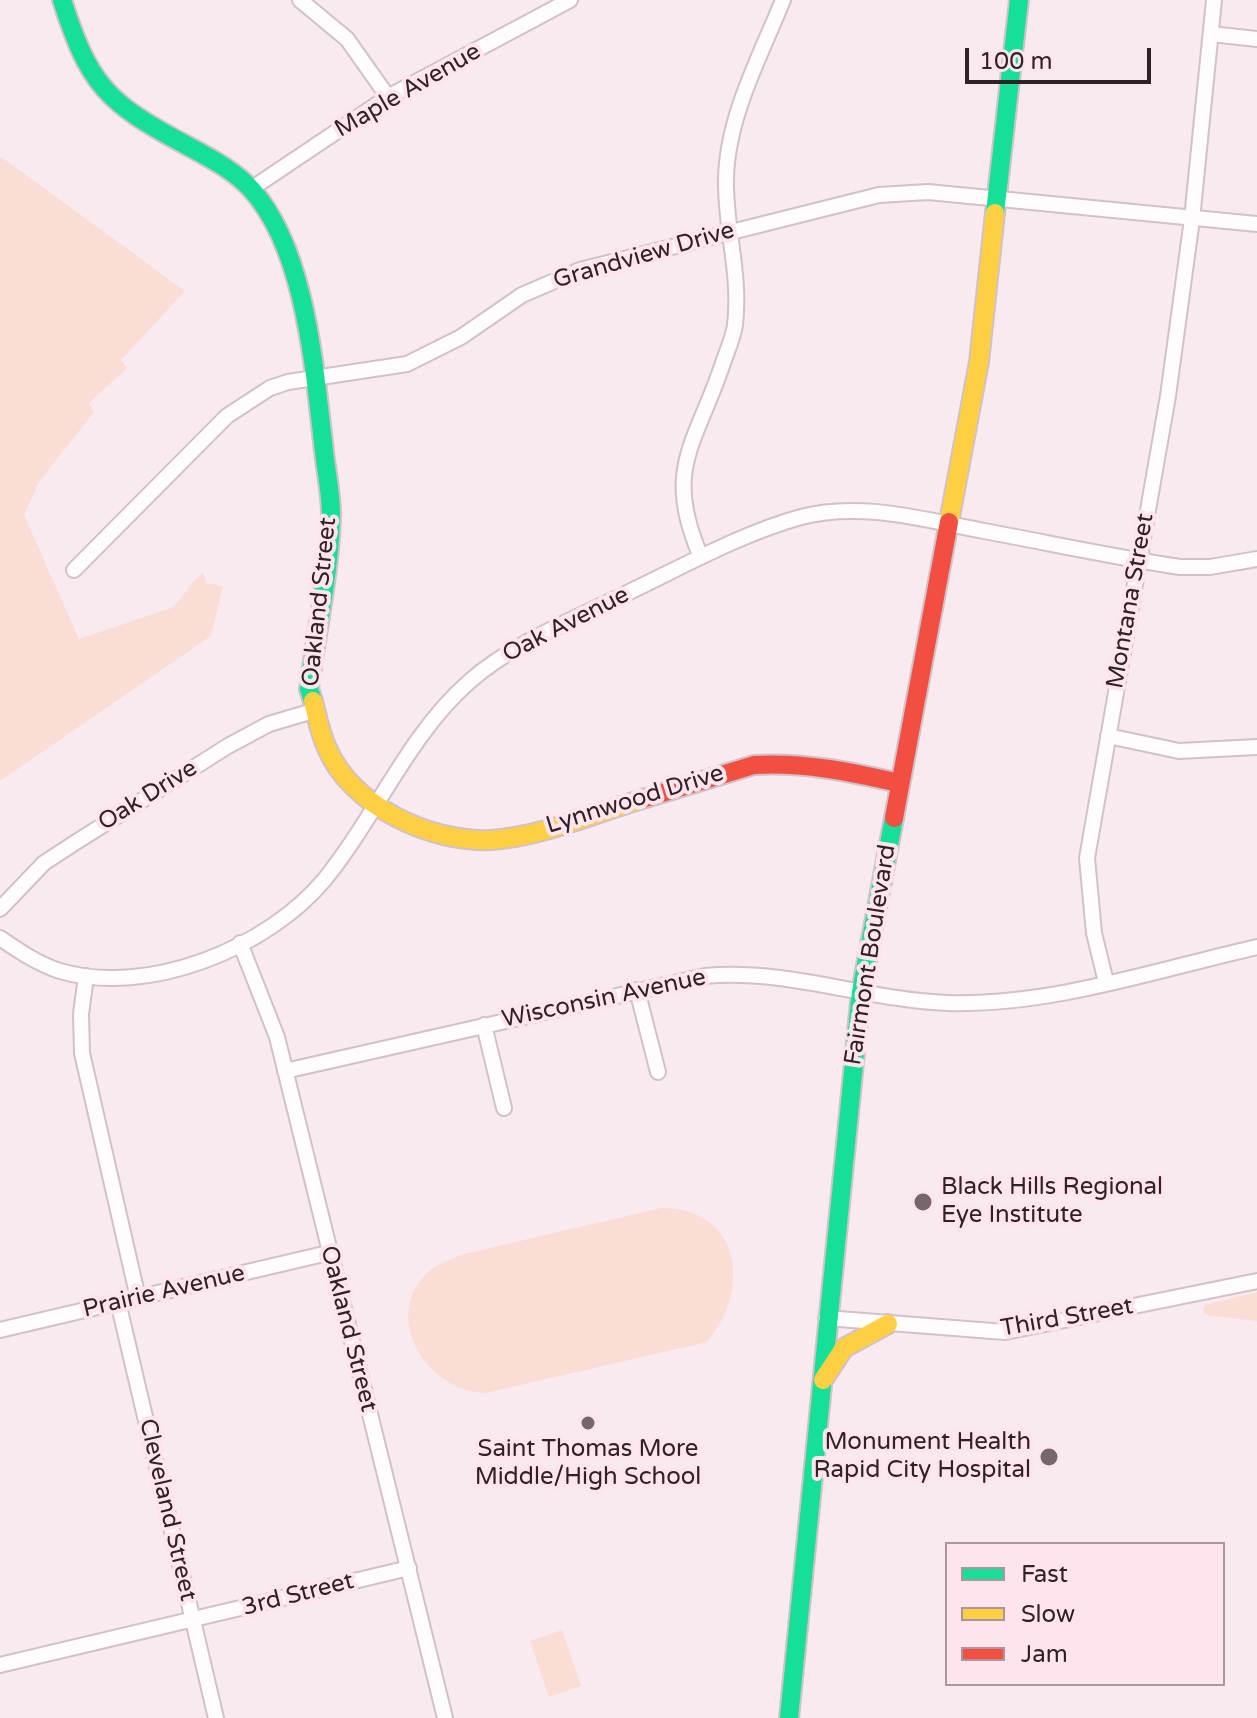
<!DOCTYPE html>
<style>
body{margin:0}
#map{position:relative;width:1257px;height:1718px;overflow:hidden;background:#f8eaef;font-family:"Varela Round",sans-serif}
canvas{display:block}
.legend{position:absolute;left:945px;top:1542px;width:280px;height:144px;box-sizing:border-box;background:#fee4ed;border:2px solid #ac969d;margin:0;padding:10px 14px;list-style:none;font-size:24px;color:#302126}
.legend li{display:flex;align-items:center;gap:16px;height:40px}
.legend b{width:40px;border:2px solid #ac969d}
.scale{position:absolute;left:965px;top:48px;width:186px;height:36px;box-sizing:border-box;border:4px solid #302126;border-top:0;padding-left:10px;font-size:24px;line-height:28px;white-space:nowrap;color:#302126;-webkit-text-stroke:6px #fee4ed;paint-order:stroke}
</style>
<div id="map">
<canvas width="1257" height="1718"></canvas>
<ul class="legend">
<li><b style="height:10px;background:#16e098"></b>Fast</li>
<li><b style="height:10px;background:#ffcf43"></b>Slow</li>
<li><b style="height:10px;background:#f24e42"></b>Jam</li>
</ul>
<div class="scale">100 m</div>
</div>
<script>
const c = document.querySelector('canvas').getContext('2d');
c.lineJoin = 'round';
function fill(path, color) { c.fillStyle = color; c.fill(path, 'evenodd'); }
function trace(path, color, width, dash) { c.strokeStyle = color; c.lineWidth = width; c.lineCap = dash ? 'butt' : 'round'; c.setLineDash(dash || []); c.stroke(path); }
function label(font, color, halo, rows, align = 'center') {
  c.font = font + ' "Varela Round",sans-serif'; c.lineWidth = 8; c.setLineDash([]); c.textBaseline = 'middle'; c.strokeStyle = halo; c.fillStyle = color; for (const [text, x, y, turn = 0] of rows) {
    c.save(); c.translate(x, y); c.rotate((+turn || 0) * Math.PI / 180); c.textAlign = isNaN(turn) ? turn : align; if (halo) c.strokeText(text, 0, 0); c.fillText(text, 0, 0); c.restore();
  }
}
fill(new Path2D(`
 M0,156l185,135 -64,69 6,8 -38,35 5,9 -55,70 -15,33 55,124 92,-31c12,-9 19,-25 32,-36l3,11 17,3 -12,50 -211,145z
 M661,1208c80,0 91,81 46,134l-221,51c-57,-1 -105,-73 -60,-119 10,-10 25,-15 38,-20z
 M1257,1292v29l-52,-6 -2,-5 2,-5z
 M562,1630l19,56 -32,11 -19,-56z`), '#faded5');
const street = new Path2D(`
 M300,0l47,39 41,58
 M1211,34l46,5
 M251,189l137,-92 182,-97
 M701,557c-38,-87 -6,-112 21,-191 4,-13 11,-27 13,-41 6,-53 -10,-95 -9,-146 1,-62 34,-122 57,-179
 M74,570l153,-154 43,-28 18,-6 119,-18 54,-27 61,-42 58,-25 299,-75 49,-3 329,32
 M1108,736l71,15 78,-4
 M0,909l44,-46 29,-19 155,-98 41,-22 44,-13
 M0,938c19,13 38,26 60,33 88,26 208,-23 265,-92 52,-64 83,-144 145,-198 45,-39 103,-61 155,-87 57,-27 115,-60 176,-77 60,-16 124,3 183,14 65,12 130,26 196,36h30l47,-8
 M240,943l37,94 168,681
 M86,976l-5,38 1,39 56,245
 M1106,982l-12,-49 -7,-75 81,-462 24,-177 22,-219
 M637,990l21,82
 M484,1025l20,83
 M285,1071l420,-95c81,-8 162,24 242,27 104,3 209,-33 310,-56
 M118,1302l98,416
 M826,1318l179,14 252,-51
 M0,1330l328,-77
 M0,1665l409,-97`);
const fast = new Path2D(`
 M62,0c27,85 45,103 124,145 22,12 48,25 65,44 54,59 63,177 72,253 2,24 8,49 8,73 -1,57 -15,117 -22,174l4,12
 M995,213l24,-213
 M789,1718l72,-726 33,-174`);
const slow = new Path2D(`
 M949,522l30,-160 16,-149
 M313,701c4,15 7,33 14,47 24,58 104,95 164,92 51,-3 106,-28 155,-42
 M823,1380l21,-32 44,-24`);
const jam = new Path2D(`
 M646,798l108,-33c50,-3 97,7 145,18
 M894,818l55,-296`);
trace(street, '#d0c2c7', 18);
trace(fast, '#d0c2c7', 22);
trace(slow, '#d0c2c7', 22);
trace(jam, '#d0c2c7', 22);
trace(street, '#fefcfd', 14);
trace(fast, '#16e098', 18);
trace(slow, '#ffcf43', 18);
trace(jam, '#f24e42', 18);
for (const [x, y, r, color] of [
 [923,1202,10,"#76676c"],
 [588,1423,8,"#76676c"],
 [1049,1457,10,"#76676c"]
]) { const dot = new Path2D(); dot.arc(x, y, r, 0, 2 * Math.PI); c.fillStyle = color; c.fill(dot); trace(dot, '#fee4ed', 3); }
label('24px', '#302126', '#fee4ed', [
 ["Maple Avenue",408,91,-30],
 ["Grandview Drive",644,256,-16],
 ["Montana Street",1131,601,-80],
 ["Oakland Street",320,602,-84],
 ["Oak Avenue",566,625,-27],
 ["Oak Drive",148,796,-32],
 ["Lynnwood Drive",635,800,-17],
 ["Fairmont Boulevard",871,955,-81],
 ["Wisconsin Avenue",604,999,-12],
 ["Prairie Avenue",164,1292,-13],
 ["Third Street",1067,1318,-10],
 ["Oakland Street",348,1329,76],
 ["Cleveland Street",167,1510,77],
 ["3rd Street",298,1595,-14]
]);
label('24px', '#302126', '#fee4ed', [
 ["Black Hills Regional",941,1188],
 ["Eye Institute",941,1216],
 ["Monument Health",1031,1443,"right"],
 ["Rapid City Hospital",1031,1471,"right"],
 ["Saint Thomas More",588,1450,"center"],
 ["Middle/High School",588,1478,"center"]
], 'left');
</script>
